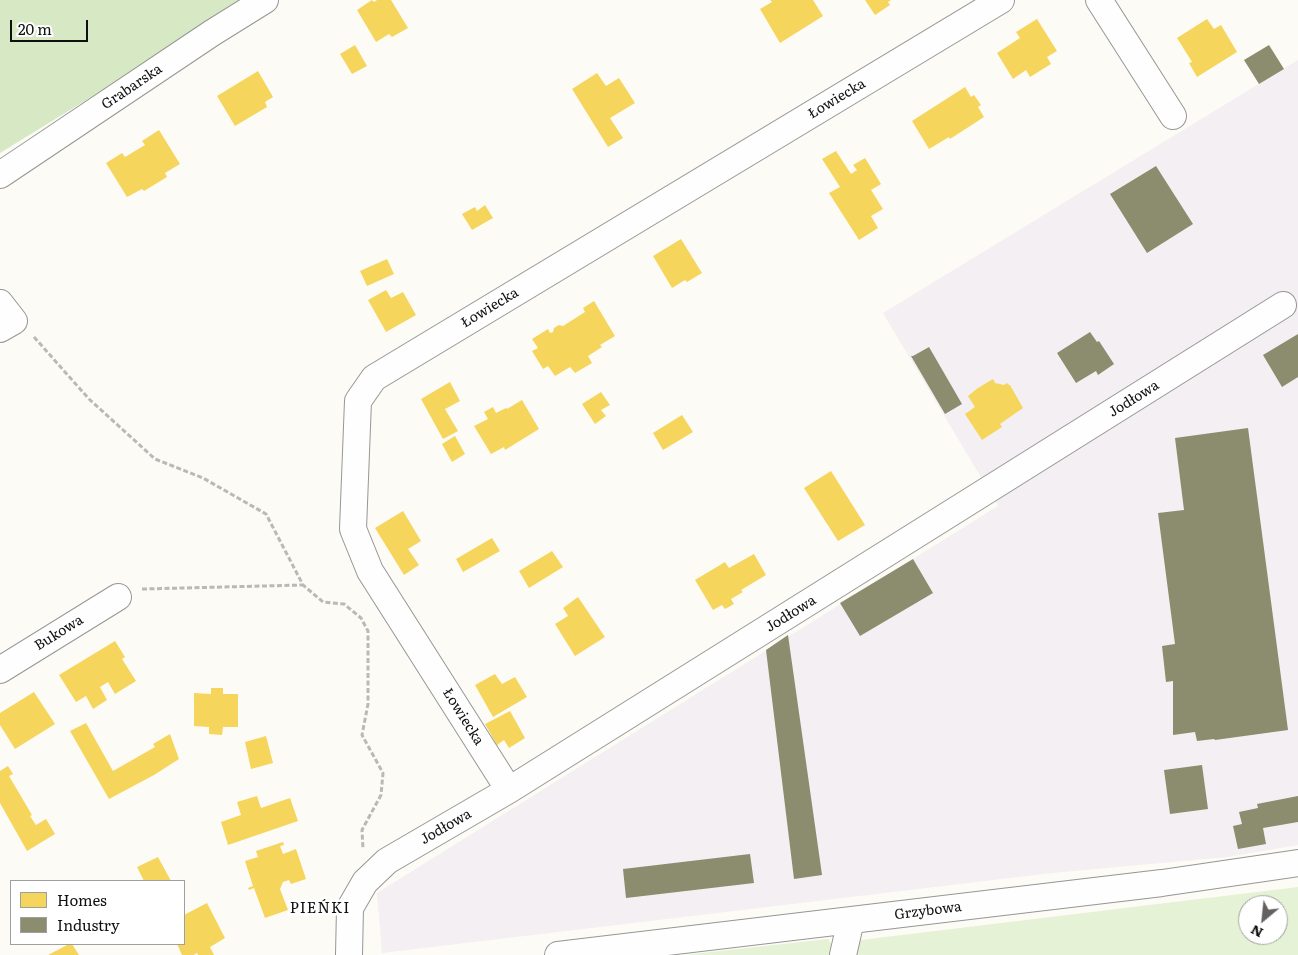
<!DOCTYPE html>
<meta charset="utf-8">
<style>
body{margin:0}
#map{position:relative;width:1298px;height:955px;overflow:hidden;background:#fcfbf6;font-family:Literata,serif}
canvas{display:block}
.legend{position:absolute;left:10px;top:880px;width:175px;height:65px;box-sizing:border-box;background:#fff;border:1px solid #9f9f9f;margin:0;padding:6px 9px;list-style:none;font-size:15px;color:#101010}
.legend li{display:flex;align-items:center;gap:10px;height:25px}
.legend b{width:25px;border:1px solid #9f9f9f}
.north{position:absolute;left:1238px;top:895px;width:50px;height:50px;box-sizing:border-box;background:#fff;border:1px solid #9f9f9f;border-radius:50%;rotate:208deg;font-size:14px;font-weight:700;line-height:20px;text-align:center;color:#101010}
.north::after{content:'';display:block;margin:auto;width:18px;height:22px;background:#636260;clip-path:polygon(50% 0,100% 100%,50% 72%,0 100%)}
.scale{position:absolute;left:10px;top:20px;width:78px;height:22px;box-sizing:border-box;border:2px solid #101010;border-top:0;padding-left:6px;font-size:15px;line-height:18px;white-space:nowrap;color:#101010;-webkit-text-stroke:4px #fff;paint-order:stroke}
</style>
<div id="map">
<canvas width="1298" height="955"></canvas>
<ul class="legend">
<li><b style="height:14px;background:#f6d55c"></b>Homes</li>
<li><b style="height:14px;background:#8c8c6e"></b>Industry</li>
</ul>
<div class="north">N</div>
<div class="scale">20 m</div>
</div>
<script>
const c = document.querySelector('canvas').getContext('2d');
c.lineJoin = 'round';
function fill(path, color) { c.fillStyle = color; c.fill(path, 'evenodd'); }
function trace(path, color, width, dash) { c.strokeStyle = color; c.lineWidth = width; c.lineCap = dash ? 'butt' : 'round'; c.setLineDash(dash || []); c.stroke(path); }
function label(font, color, halo, rows, align = 'center') {
  c.font = font + ' Literata,serif'; c.lineWidth = 5; c.setLineDash([]); c.textBaseline = 'middle'; c.strokeStyle = halo; c.fillStyle = color; for (const [text, x, y, turn = 0] of rows) {
    c.save(); c.translate(x, y); c.rotate((+turn || 0) * Math.PI / 180); c.textAlign = isNaN(turn) ? turn : align; if (halo) c.strokeText(text, 0, 0); c.fillText(text, 0, 0); c.restore();
  }
}
fill(new Path2D(`
 M1298,60v785l-71,12 -175,16 -670,80 -5,-60 621,-387 -115,-193z`), '#f4eff2');
fill(new Path2D(`
 M1298,887v68h-444l1,-6 6,-9zM1248,905h30v30h-30z
 M828,939l8,12 -1,4h-151z`), '#e5f2d6');
fill(new Path2D(`
 M0,0h249l-249,153z`), '#d6e9c4');
fill(new Path2D(`
 M372,0l2,2 3,-2h14l17,28 -16,9 -3,-3 -13,8 -19,-32z
 M770,0h43l10,16 -43,27 -20,-34 12,-7z
 M865,0h26l-3,2 2,3 -15,10z
 M1037,19l20,32 -10,6 4,7 -21,13 -4,-7 -13,9 -16,-26 23,-15 -4,-6z
 M1207,19l7,10 7,-4 16,27 -40,25 -8,-14 3,-1 -15,-24z
 M355,45l12,21 -15,8 -12,-20z
 M258,71l15,26 -8,5 2,5 -32,19 -18,-30z
 M597,73l9,13 13,-8 16,25 -25,15 13,20 -15,9 -36,-58z
 M965,87l6,10 3,-2 7,10 -3,2 6,10 -34,22 -1,-2 -20,12 -17,-28z
 M159,130l21,34 -15,9 2,4 -23,14 -2,-2 -15,8 -21,-34 16,-10 3,4 20,-12 -3,-4z
 M836,151l15,23 6,-4 -4,-5 12,-7 16,26 -10,6 12,19 -12,7 7,12 -19,12 -30,-47 11,-6 -18,-28z
 M485,205l8,13 -21,12 -10,-16 13,-7 2,4z
 M681,239l21,34 -15,9 -2,-2 -13,8 -19,-32z
 M387,259l7,15 -27,12 -7,-15z
 M386,290l5,8 12,-6 13,23 -30,17 -18,-32z
 M594,301l21,35 -15,9 2,2 -14,9 4,7 -17,10 -5,-6 -15,9 -7,-10 -5,3 -11,-18 6,-3 -6,-9 16,-10 2,4 3,-1 1,-4 5,-3 4,1 22,-14 -2,-4z
 M993,379l2,4 9,2 3,-2 2,2h1l13,23 -23,16 2,3 -20,13 -17,-26 10,-7 -7,-11 10,-8z
 M450,382l10,19 -15,8 13,22 -15,8 -22,-40z
 M601,392l9,13 -9,5 5,6 -11,8 -13,-20z
 M522,400l17,29 -34,21 -1,-3 -13,7 -17,-28 14,-7 -4,-7 9,-5 3,6 10,-5 1,1z
 M682,415l11,17 -30,18 -10,-17z
 M455,436l10,18 -13,8 -10,-18z
 M831,471l34,54 -27,16 -34,-53z
 M403,511l18,30 -13,8 11,16 -15,10 -29,-47z
 M492,538l8,13 -37,21 -7,-13z
 M552,551l11,16 -34,21 -10,-17z
 M754,554l12,21 -25,15 2,2 -12,7 3,5 -9,5 -3,-4 -9,5 -18,-30 30,-18 4,6z
 M578,597l27,40 -30,19 -20,-32 13,-8 -5,-8z
 M115,641l10,16 -3,2 14,22 -21,13 -7,-12 -8,5 7,13 -14,9 -7,-13 -10,6 -17,-27z
 M495,674l7,10 13,-7 12,20 -34,20 -18,-32z
 M211,688h12v6h15v33h-15l-1,8 -13,-1v-7l-15,-1v-33l17,1z
 M34,692l21,32 -40,25 -15,-24v-12z
 M510,711l15,27 -16,10 -5,-8 -7,5 -12,-21z
 M86,723l27,48 42,-24 -2,-3 17,-10 9,25 -25,16 -45,24 -39,-68z
 M266,736l7,27 -22,6 -6,-27z
 M8,766l5,8 -4,2 23,39 -2,1 6,9 10,-6 9,15 -28,17 -27,-48v-32z
 M257,796l4,12 29,-10 8,23 -70,24 -7,-23 20,-7 -4,-13z
 M283,842l1,3 -4,1 3,8 13,-5 10,30 -15,5 -2,-4 -6,2 -3,7 8,21 -23,8 -11,-30 -5,2 -1,-2 5,-2 -8,-25 13,-4 -2,-6z
 M158,857l13,24h-27l-7,-14z
 M207,903l18,35 -15,9 4,8h-16l-1,-2 -3,2h-12l-5,-11h7v-29z
 M69,944h3l7,11h-31z`), '#f6d55c');
fill(new Path2D(`
 M1269,45l15,24 -25,15 -15,-24z
 M1156,166l37,58 -46,29 -37,-59z
 M1090,332l7,10 2,-1 15,23 -16,11 -2,-4 -20,12 -19,-30z
 M1298,334v43l-16,10 -19,-32z
 M929,347l33,57 -17,10 -34,-58h2z
 M1248,428l40,302 -73,10 -1,-1 -17,2 -2,-9 -22,3v-54l-7,1 -4,-36 13,-2 -17,-131 26,-3 -9,-72z
 M913,559l20,34 -73,43 -20,-33z
 M788,635l34,240 -28,4 -28,-229z
 M1202,765l6,44 -38,5 -6,-44z
 M1298,796v26l-35,6 3,16 -28,5 -5,-23 9,-2 -3,-12 19,-4 -1,-4z
 M750,854l4,29 -128,15 -3,-29z`), '#8c8c6e');
const minor = new Path2D(`
 M1099,0l74,116
 M0,175l212,-142 53,-33
 M0,303l14,18 -14,8
 M0,670l118,-73
 M509,790l-139,-219 -17,-42 5,-128 16,-23 627,-378
 M349,955l1,-47 15,-26 22,-21 122,-71 774,-485
 M558,955l604,-72 136,-20
 M843,955l8,-35`);
trace(minor, '#969694', 28);
trace(new Path2D(`
 M34,337l55,62 66,60 48,19 63,36 37,71 20,17 21,2 17,14 7,13v73l-6,31 21,38 -2,22 -19,35 1,19
 M142,589l161,-4`), '#b9b9b8', 3, [5, 2.5]);
trace(minor, '#fffefe', 26);
label('14px', '#101010', '#fff', [
 ["Grabarska",132,87,-34],
 ["Łowiecka",837,99,-31],
 ["Łowiecka",490,308,-31],
 ["Jodłowa",1134,399,-32],
 ["Jodłowa",791,614,-32],
 ["Bukowa",59,633,-32],
 ["Łowiecka",463,717,58],
 ["Jodłowa",446,827,-30],
 ["Grzybowa",928,911,-7]
]);
c.letterSpacing = '1px';
label('15px', '#101010', '#fff', [
 ["PIEŃKI",320,909]
]);
c.letterSpacing = '0px';
</script>
